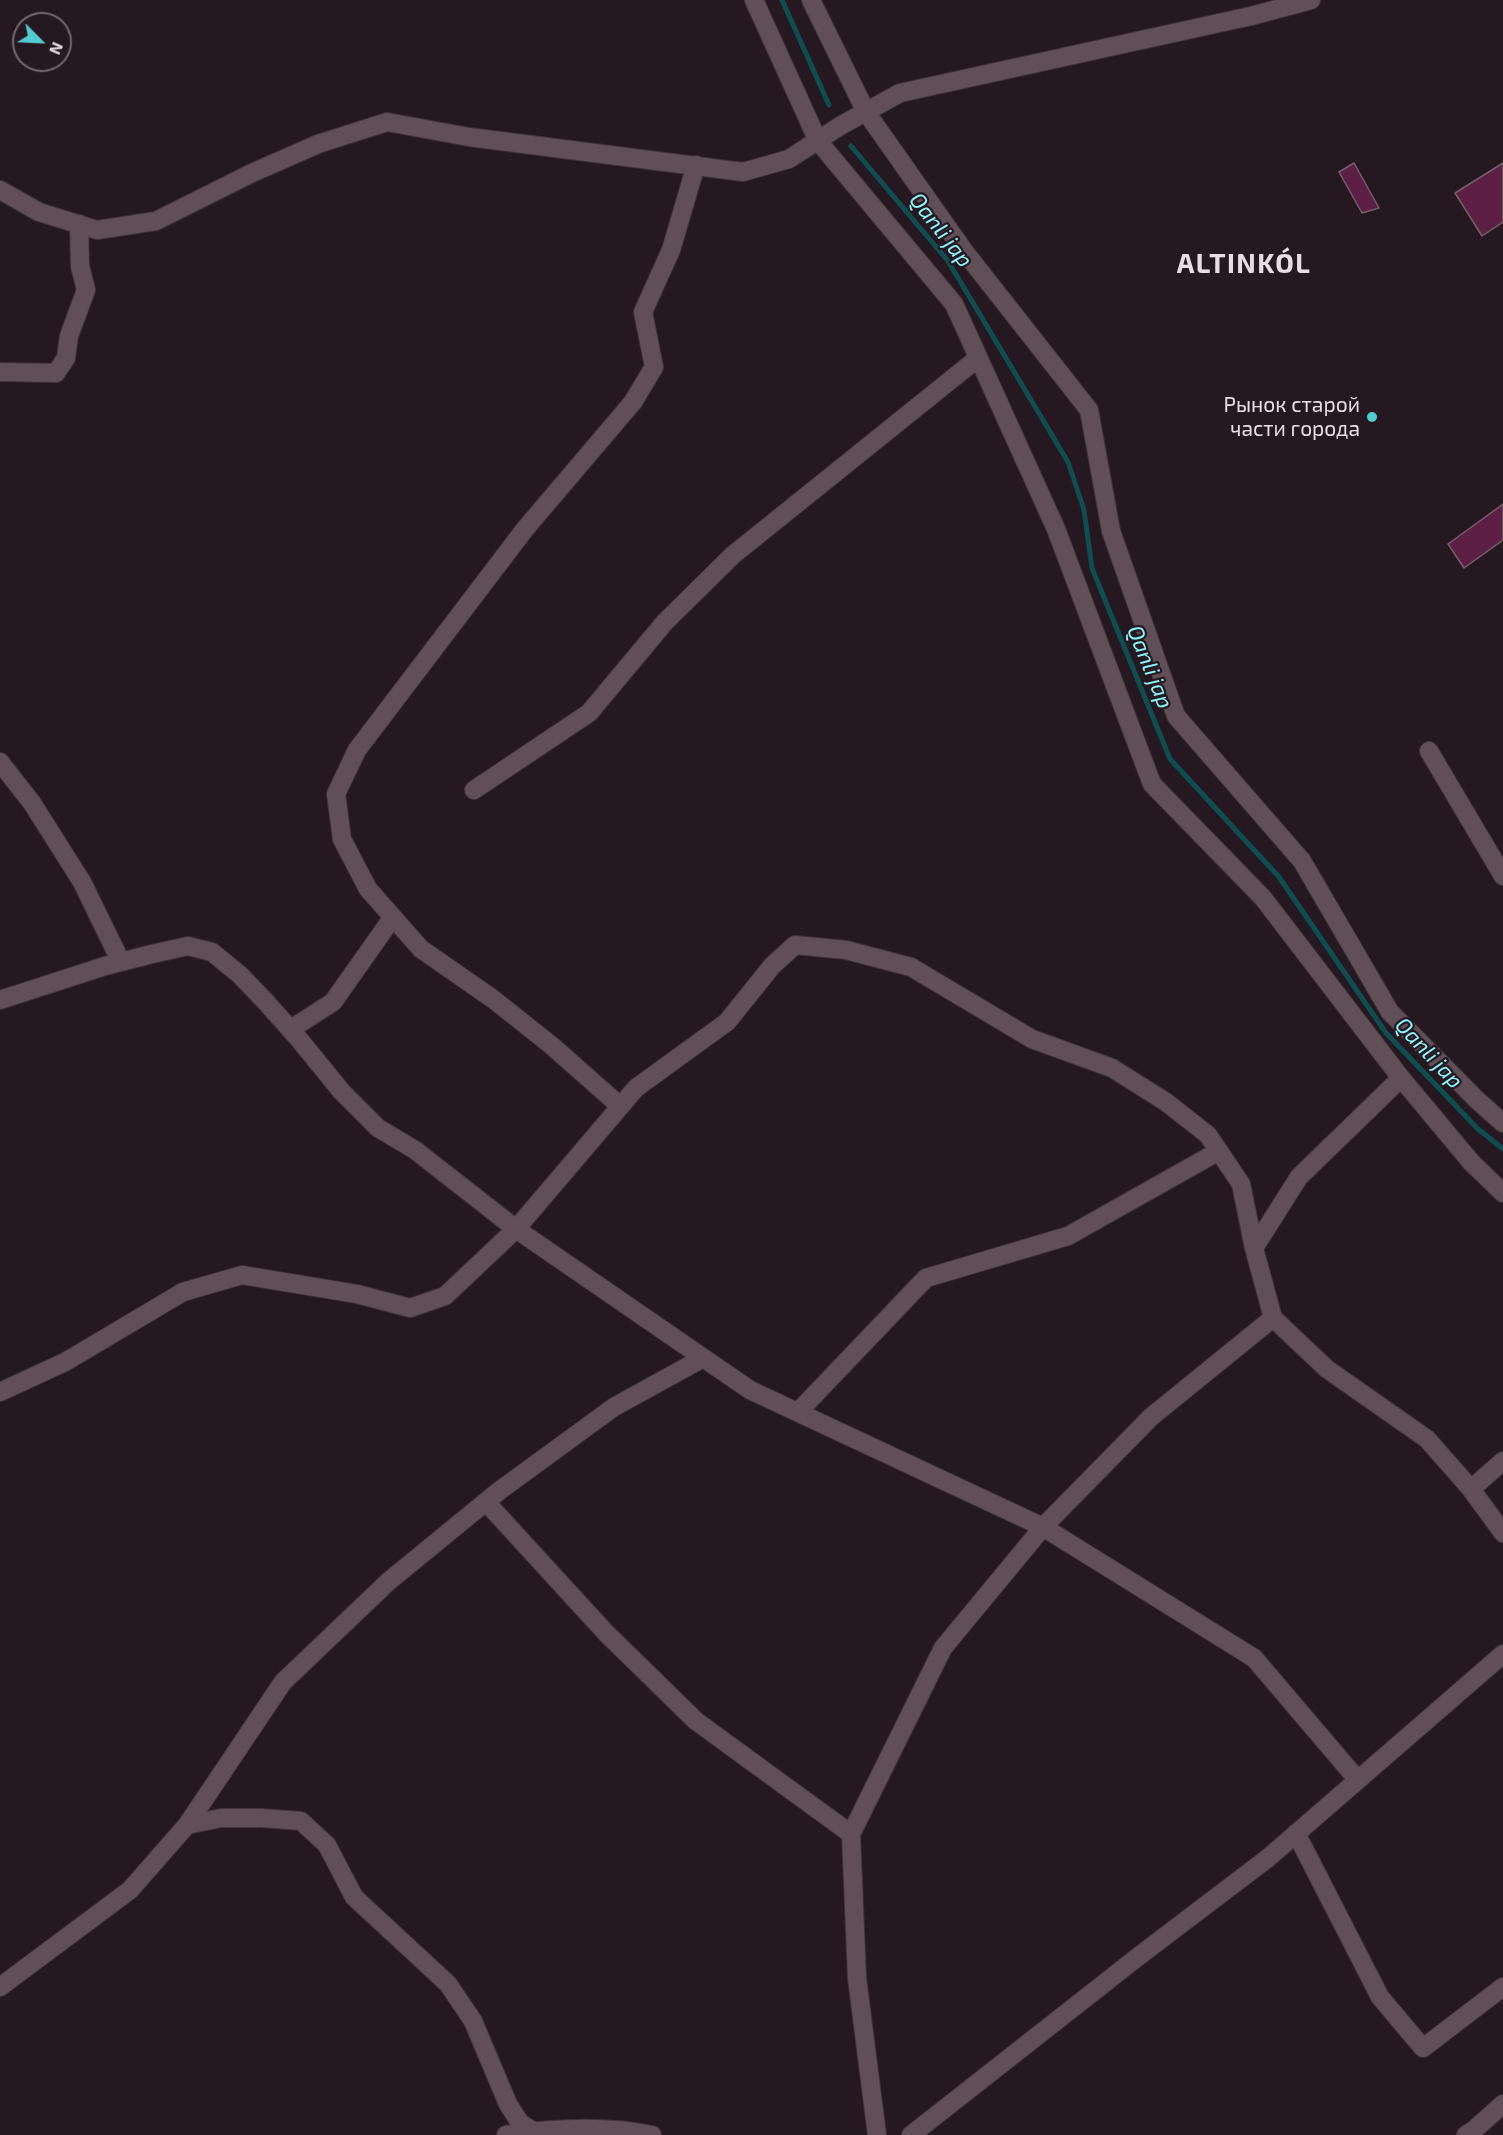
<!DOCTYPE html>
<meta charset="utf-8">
<style>
body{margin:0}
#map{position:relative;width:1503px;height:2135px;overflow:hidden;background:#261820;font-family:"Exo 2",sans-serif}
canvas{display:block}
.north{position:absolute;left:12px;top:12px;width:60px;height:60px;box-sizing:border-box;background:#261820;border:2px solid #74676e;border-radius:50%;rotate:114deg;font-size:16px;font-weight:700;line-height:24px;text-align:center;color:#e8dde2}
.north::after{content:'';display:block;margin:auto;width:21px;height:27px;background:#51ccd1;clip-path:polygon(50% 0,100% 100%,50% 72%,0 100%)}
</style>
<div id="map">
<canvas width="1503" height="2135"></canvas>
<div class="north">N</div>
</div>
<script>
const c = document.querySelector('canvas').getContext('2d');
c.lineJoin = 'round';
function trace(path, color, width, dash) { c.strokeStyle = color; c.lineWidth = width; c.lineCap = dash ? 'butt' : 'round'; c.setLineDash(dash || []); c.stroke(path); }
function fill(path, color) { c.fillStyle = color; c.fill(path, 'evenodd'); }
function label(font, color, halo, rows, align = 'center') {
  c.font = font + ' "Exo 2",sans-serif'; c.lineWidth = 4.5; c.setLineDash([]); c.textBaseline = 'middle'; c.strokeStyle = halo; c.fillStyle = color; for (const [text, x, y, turn = 0] of rows) {
    c.save(); c.translate(x, y); c.rotate((+turn || 0) * Math.PI / 180); c.textAlign = isNaN(turn) ? turn : align; if (halo) c.strokeText(text, 0, 0); c.fillText(text, 0, 0); c.restore();
  }
}
trace(new Path2D(`
 M782,0l47,105
 M851,146l97,115 120,201 16,48 8,58 78,191 109,118 107,156 92,96 25,20`), '#0f4e50', 5);
const building = new Path2D(`
 M1354,163l25,45 -17,5 -23,-41z
 M1503,163v59l-21,14 -27,-43z
 M1503,504v36l-39,28 -16,-24z`);
fill(building, '#5d2044');
trace(building, '#726069', 1.5);
const minor = new Path2D(`
 M754,0l64,141 136,163 102,225 96,255 111,114 138,180 70,84 32,31
 M811,0l55,112 98,139 125,159 22,121 65,185 126,145 88,151 87,88 26,23
 M0,190l39,22 58,18 59,-9 96,-48 66,-29 69,-22 82,15 274,35 46,-13 51,-33 60,-33 351,-77 60,-16
 M0,372l56,1 10,-15 3,-22 17,-46 -6,-24 -1,-42
 M1429,751l74,125
 M0,762l32,41 50,79 39,80
 M474,790l115,-77 76,-91 68,-67 245,-197
 M0,1000l105,-34 47,-12 36,-8 24,6 28,23 25,26 33,37 44,54 36,36 37,22 101,79 234,161 293,137 211,131 103,121
 M291,1029l42,-27 60,-85
 M620,1106l-69,-61 -58,-46 -72,-50 -53,-60 -26,-50 -6,-45 21,-44 168,-221 108,-127 21,-35 -11,-55 28,-62 25,-85
 M1254,1248l45,-71 102,-99
 M0,1392l65,-30 118,-70 59,-17 115,19 53,14 35,-12 71,-67 120,-141 91,-66 45,-56 23,-21 51,5 65,17 121,72 80,29 54,34 42,33 33,49 13,64 19,70 54,51 100,70 44,50 32,44
 M798,1412l128,-134 142,-42 151,-85
 M1471,1489l32,-28
 M486,1502l120,131 90,88 155,113
 M187,1825l34,-7h40l40,3 26,24 27,52 94,87 25,37 35,83 12,19 13,8
 M1296,1833l84,164 43,51 80,-61
 M0,1987l130,-97 57,-65 96,-143 106,-101 110,-90 115,-84 89,-49
 M506,2135c48,-7 98,-10 146,0
 M877,2135l-20,-157 -6,-144 92,-186 100,-121 108,-110 122,-99
 M911,2135l228,-179 129,-98 235,-204
 M1466,2135l8,-5 29,-26`);
trace(minor, '#3f3439', 20);
trace(minor, '#604f57', 18);
for (const [x, y, r, color] of [
 [1372,417,6,"#51ccd1"]
]) { const dot = new Path2D(); dot.arc(x, y, r, 0, 2 * Math.PI); c.fillStyle = color; c.fill(dot); trace(dot, '#261820', 2); }
label('21px', '#e8dde2', '#261820', [
 ["Рынок старой",1360,405],
 ["части города",1360,429]
], 'right');
label('italic 22px', '#87f8fc', '#261820', [
 ["Qanli jap",941,230,52],
 ["Qanli jap",1150,667,68],
 ["Qanli jap",1429,1053,47]
]);
c.letterSpacing = '1.5px';
label('bold 27px', '#e8dde2', '#261820', [
 ["ALTINKÓL",1244,264]
]);
c.letterSpacing = '0px';
</script>
